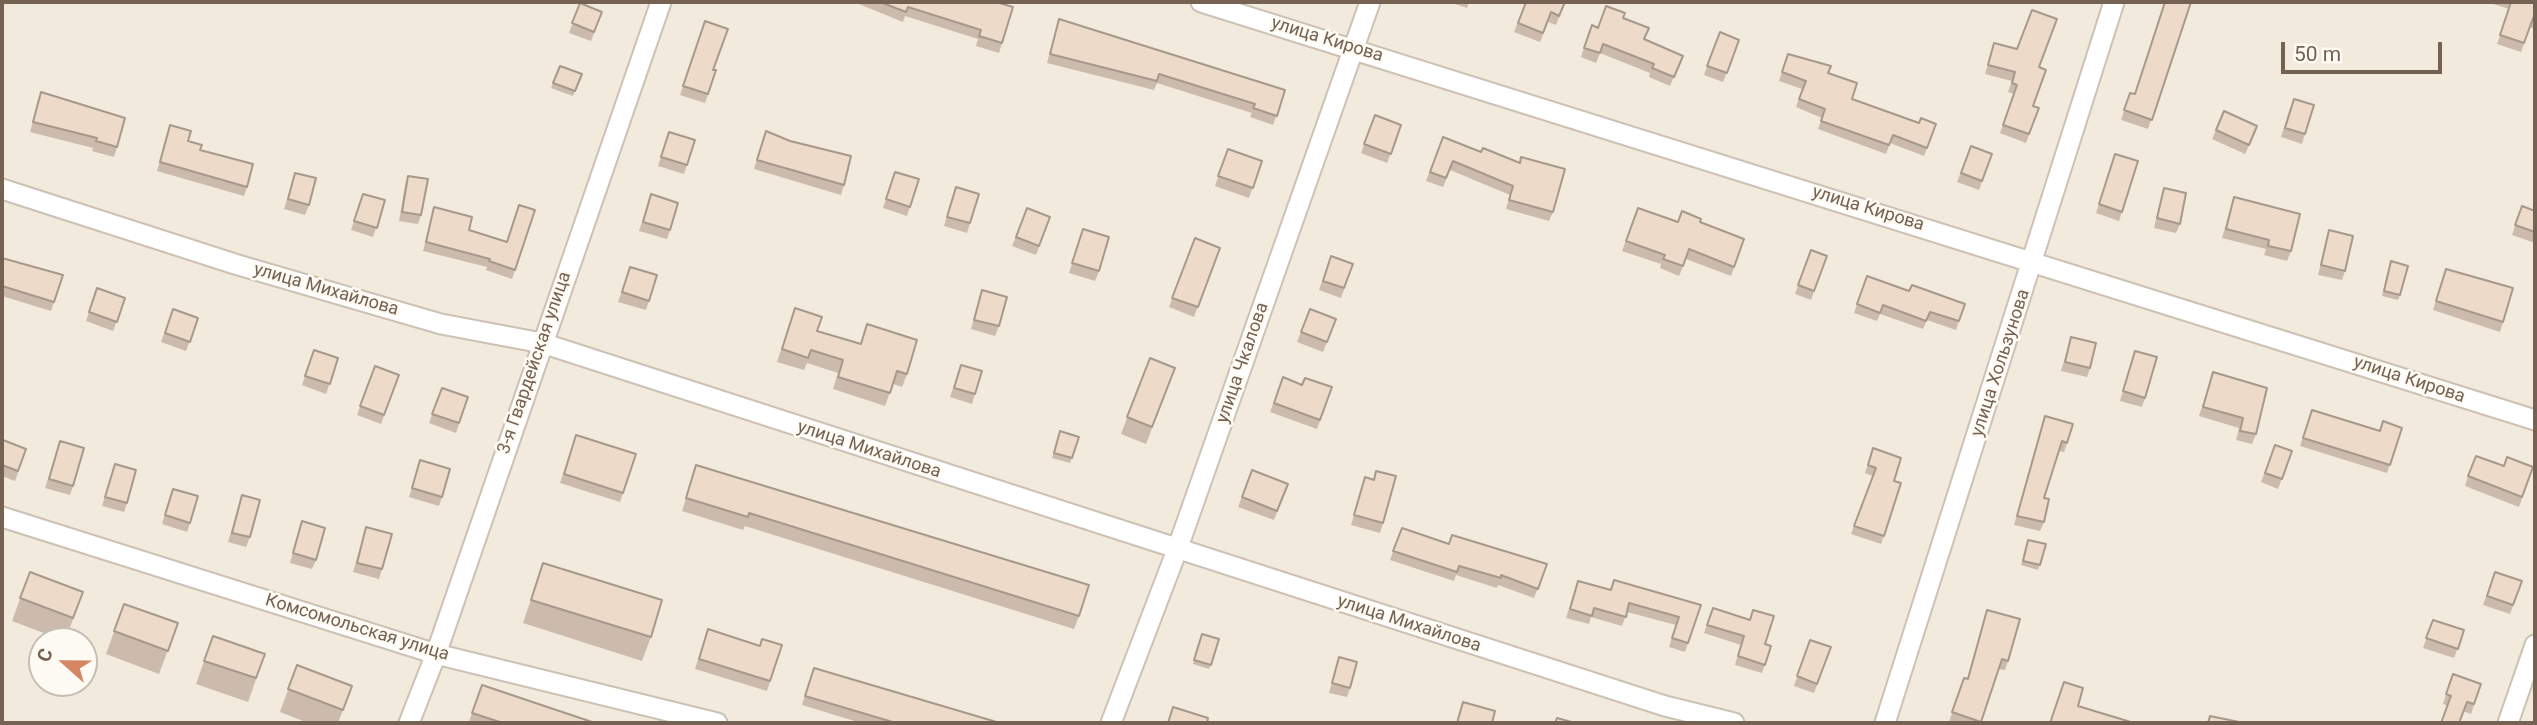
<!DOCTYPE html>
<meta charset="utf-8">
<style>
body{margin:0}
#map{position:relative;width:2537px;height:725px;overflow:hidden;background:#fbf7ee;font-family:Roboto,sans-serif}
canvas{display:block}
.frame{position:absolute;inset:0;border:4px solid #756252;pointer-events:none}
.north{position:absolute;left:28px;top:627px;width:70px;height:70px;box-sizing:border-box;background:#fefbf4;border:2px solid #c7beb3;border-radius:50%;rotate:291deg;font-size:19px;font-weight:700;line-height:28px;text-align:center;color:#756252}
.north::after{content:'';display:block;margin:auto;width:24px;height:32px;background:#d68662;clip-path:polygon(50% 0,100% 100%,50% 72%,0 100%)}
.scale{position:absolute;left:2281px;top:42px;width:161px;height:32px;box-sizing:border-box;border:4px solid #756252;border-top:0;padding-left:9px;font-size:21px;line-height:24px;white-space:nowrap;color:#756252;-webkit-text-stroke:5px #fefbf4;paint-order:stroke}
</style>
<div id="map">
<canvas width="2537" height="725"></canvas>
<div class="frame"></div>
<div class="north">С</div>
<div class="scale">50 m</div>
</div>
<script>
const c = document.querySelector('canvas').getContext('2d');
c.lineJoin = 'round';
function fill(path, color) { c.fillStyle = color; c.fill(path, 'evenodd'); }
function trace(path, color, width, dash) { c.strokeStyle = color; c.lineWidth = width; c.lineCap = dash ? 'butt' : 'round'; c.setLineDash(dash || []); c.stroke(path); }
function label(font, color, halo, rows, align = 'center') {
  c.font = font + ' Roboto,sans-serif'; c.lineWidth = 5; c.setLineDash([]); c.textBaseline = 'middle'; c.strokeStyle = halo; c.fillStyle = color; for (const [text, x, y, turn = 0] of rows) {
    c.save(); c.translate(x, y); c.rotate((+turn || 0) * Math.PI / 180); c.textAlign = isNaN(turn) ? turn : align; if (halo) c.strokeText(text, 0, 0); c.fillText(text, 0, 0); c.restore();
  }
}
fill(new Path2D(`
 M2,2h2533v721h-2533zM42,641h42v42h-42z`), '#f2eadd');
const minor = new Path2D(`
 M1201,2l1334,418
 M2,189l236,76 203,59 101,19 1123,363 69,17
 M2,517l434,137 281,69
 M409,723l27,-69 225,-652
 M1111,723l66,-173 193,-548
 M1885,723l229,-721
 M2508,723l27,-78`);
trace(minor, '#cdc1b4', 23);
trace(minor, '#fff', 19);
fill(new Path2D(`
 M854,2h142l6,41 -3,10 -23,-7 2,-7 -73,-23 -2,6z
 M1449,2h20l-2,6z
 M1526,2h39l-9,23 -8,-3 -8,20 -26,-10z
 M2191,2l-43,127 -27,-9 9,-27 4,1z
 M2487,2h48v27l-5,-2 -9,25 -24,-8 12,-35z
 M580,3l22,9 -11,29 -22,-8z
 M1623,18l22,21 38,17 -13,30 -21,-9 1,-4 -50,-20 -4,10 -15,-6 11,-32 6,3z
 M1059,19l226,71 -12,35 -23,-8 2,-4 -95,-30 -3,7 -107,-27z
 M705,21l8,49h3l-11,33 -25,-8z
 M1720,32l19,8 -16,42 -19,-7z
 M1994,43l45,24 -6,39 6,2 -13,35 -26,-10 14,-39 -6,-2 4,-11 -27,-7z
 M1788,54l40,19 24,26 67,24 17,1 -12,32 -34,-13 -4,11 -68,-25 4,-11 -26,-11 6,-18 -23,-8z
 M560,66l22,8 -9,22 -22,-8z
 M41,92l76,55 -3,10 -22,-6 1,-3 -63,-16z
 M2290,108l15,26 -3,10 -21,-7z
 M1375,115l26,10 -14,38 -26,-10z
 M170,125l18,16 59,46 -3,9 -87,-25z
 M2216,130l38,5 -9,19 -33,-15z
 M766,131l78,54 -3,10 -87,-26z
 M669,132l26,8 -11,34 -26,-8z
 M1443,137l110,75 -4,9 -43,-12 4,-14 -60,-25 -7,17 -17,-6z
 M1971,146l21,8 -13,36 -22,-8z
 M1228,149l34,12 -13,37 -34,-12z
 M2115,154l23,7 -19,60 -23,-8z
 M895,172l24,7 -12,37 -24,-8z
 M295,173l14,32 -4,10 -21,-6z
 M408,176l13,39 -3,9 -19,-3 6,-36z
 M2164,188l16,36 -4,9 -22,-5 7,-30z
 M363,194l22,6 -12,37 -22,-7z
 M651,194l19,36 -3,9 -28,-8z
 M953,196l17,27 -3,10 -23,-7z
 M2234,197l57,54 -4,10 -23,-6 2,-6 -44,-11z
 M2522,206l13,5v32l-23,-8z
 M434,207l35,23 38,12 28,-32 -23,69 -26,-9 1,-3 -64,-16z
 M1027,208l23,9 -14,38 -24,-9z
 M1638,208l40,14h22l44,17 -13,37 -45,-17 -7,17 -19,-8 1,-4 -39,-13z
 M2329,230l16,41 -3,9 -24,-5z
 M1080,238l19,33 -4,10 -26,-8z
 M1195,238l25,10 -26,69 -25,-10z
 M1811,250l16,6 -16,44 -16,-6z
 M1331,256l22,8 -12,34 -22,-8z
 M2,258l61,17 -12,36 -49,-15z
 M2389,266l11,29 -2,5 -16,-4z
 M630,267l27,8 -11,35 -28,-8z
 M1867,276l92,45 -3,9 -29,-10 -4,9 -43,-15 -3,7 -23,-8z
 M2443,279l60,43 -3,10 -67,-22z
 M97,288l28,10 -12,33 -27,-10z
 M982,290l17,36 -4,10 -24,-7z
 M795,308l22,23 43,13 7,-20 40,50 -5,13 -9,-3 -8,22 -52,-17 5,-16 -31,-10 -3,7 -27,-8z
 M173,309l25,9 -12,33 -25,-9z
 M1310,309l26,10 -13,33 -26,-10z
 M2071,337l19,31 -3,9 -26,-6z
 M314,350l24,8 -12,36 -24,-9z
 M2135,351l10,47 -3,9 -22,-6z
 M1150,358l25,10 -29,76 -25,-10z
 M961,365l14,29 -3,10 -22,-7z
 M375,366l24,9 -18,49 -24,-9z
 M2213,372l43,62 -4,10 -16,-4 3,-12 -40,-12z
 M1283,377l19,8 30,2 -15,42 -47,-17z
 M442,388l26,9 -12,36 -27,-10z
 M2312,410l68,21 22,-3 -15,45 -87,-27z
 M2045,416l22,27 -3,9 -5,-1 -15,47v24l-4,9 -26,-6z
 M1060,431l19,6 -9,26 -18,-5z
 M576,435l60,19 -16,48 -60,-19z
 M60,441l13,45 -3,9 -25,-7z
 M2,445l24,4 -11,32 -13,-5z
 M2275,445l17,6 -14,38 -17,-7z
 M1873,448l21,33 7,2 -20,61 -30,-10 22,-58 -8,-3z
 M420,460l22,37 -3,9 -30,-9z
 M115,464l12,39 -3,9 -22,-6z
 M696,465l383,151 -5,13 -329,-103 -2,4 -61,-19z
 M2504,466l29,1 -14,40 -54,-21 3,-10z
 M1252,470l36,14 -14,36 -36,-13z
 M1365,477l18,46 -3,10 -29,-8z
 M173,489l17,34 -3,9 -25,-8z
 M242,495l8,42 -4,10 -18,-5z
 M302,521l14,39 -4,9 -22,-6z
 M366,527l16,42 -3,10 -26,-7z
 M1402,528l47,16 98,20 -13,34 -36,-13 -1,3 -41,-13 -2,6 -64,-21z
 M2028,540l18,4 -8,26 -17,-5z
 M543,563l108,74 -9,24 -119,-38z
 M30,572l53,20 -18,49 -53,-20z
 M2495,572l27,9 -12,33 -27,-9z
 M1614,580l87,25 -16,47 -16,-5 7,-22 -49,-13 -5,14 -31,-9 -2,7 -23,-6 12,-37 32,9z
 M124,604l54,19 -19,51 -53,-20z
 M1713,608l52,36 6,2 -9,27 -27,-8 6,-20 -37,-12z
 M1987,610l21,51 -3,9 -7,-1 -18,54h-26l-5,-1 15,-44 3,1z
 M2433,620l31,10 -10,28 -31,-10z
 M708,629l52,17 22,-1 -15,46 -72,-22z
 M1202,634l17,5 -10,30 -16,-5z
 M213,636l52,18 -17,48 -52,-18z
 M1810,640l21,7 -17,46 -20,-7z
 M1339,657l11,31 -3,9 -18,-4z
 M297,665l55,21 -14,37h-30l-28,-11z
 M814,668l186,55h-139l-59,-18z
 M2453,674l28,10 -10,30 -28,-10z
 M482,685l113,38h-123l-3,-1z`), '#ccbbac');
const building = new Path2D(`
 M880,2h116l17,5 -11,36 -23,-7 2,-6 -73,-23 -2,5z
 M1526,2h39l-6,14 -8,-4 -8,21 -25,-10z
 M2165,2h26l-39,118 -28,-10 6,-17 5,1z
 M2511,2h24v17l-2,-1 -9,25 -24,-8z
 M580,3l22,9 -8,20 -22,-9z
 M1606,6l19,7 -2,5 26,10 -5,11 39,17 -9,21 -22,-9 2,-4 -51,-20 -3,9 -16,-5 8,-23 6,3z
 M2032,10l25,9 -18,48 7,3 -13,36 6,2 -10,26 -26,-9 14,-40 -5,-2 3,-11 -27,-7 6,-22 23,6z
 M1059,19l226,71 -8,26 -24,-8 2,-4 -96,-30 -2,7 -107,-27z
 M705,21l23,8 -15,41h3l-8,24 -25,-8z
 M1720,32l19,8 -12,33 -20,-7z
 M1788,54l43,12 -3,7 29,10 -5,16 67,24 2,-5 15,6 -9,24 -34,-13 -4,10 -68,-24 4,-12 -26,-10 7,-18 -24,-9z
 M560,66l22,8 -7,17 -22,-8z
 M41,92l84,26 -8,29 -21,-6 1,-3 -64,-16z
 M2294,99l20,6 -9,29 -20,-6z
 M2224,111l33,15 -8,19 -33,-15z
 M1375,115l26,10 -10,29 -27,-10z
 M170,125l21,6 -3,10 14,4 -2,5 53,14 -6,23 -87,-25z
 M766,131l24,10 61,15 -7,29 -87,-25z
 M669,132l26,8 -8,25 -26,-8z
 M1443,137l38,15 2,-4 37,15 1,-6 44,12 -12,43 -44,-12 4,-14 -60,-25 -7,17 -16,-6z
 M1971,146l21,8 -10,27 -21,-8z
 M1228,149l34,12 -9,27 -35,-12z
 M2115,154l23,7 -16,51 -23,-8z
 M895,172l24,7 -9,28 -24,-8z
 M295,173l21,5 -7,27 -21,-6z
 M408,176l20,3 -7,36 -19,-3z
 M956,187l23,7 -9,29 -23,-6z
 M2164,188l22,5 -6,31 -23,-6z
 M363,194l22,6 -8,28 -23,-7z
 M651,194l27,9 -8,27 -27,-8z
 M2234,197l66,17 -9,37 -23,-5 1,-6 -43,-11z
 M519,205l16,5 -20,60 -26,-9 1,-2 -64,-17 8,-35 38,10 -3,13 38,12z
 M2522,206l13,5v21l-20,-7z
 M1027,208l23,9 -11,29 -23,-9z
 M1638,208l40,14 4,-11 19,8 -1,3 44,17 -10,28 -45,-18 -6,17 -20,-7 2,-4 -39,-14z
 M1083,229l26,8 -10,34 -27,-8z
 M2329,230l24,6 -8,35 -24,-6z
 M1195,238l25,10 -22,59 -26,-9z
 M1811,250l16,6 -13,35 -16,-6z
 M1331,256l22,8 -9,24 -21,-7z
 M2,258l61,17 -9,27 -52,-16z
 M2391,261l17,5 -8,29 -16,-4z
 M630,267l27,8 -8,26 -27,-9z
 M2446,269l67,19 -10,34 -67,-21z
 M1867,276l42,15 3,-6 53,19 -6,17 -29,-9 -4,9 -43,-16 -3,8 -23,-9z
 M97,288l28,10 -8,24 -28,-10z
 M982,290l25,7 -8,29 -25,-6z
 M795,308l27,9 -5,14 44,13 6,-20 50,16 -10,34 -10,-3 -7,22 -52,-16 5,-17 -32,-10 -3,8 -26,-9z
 M173,309l25,9 -8,24 -25,-9z
 M1310,309l26,10 -9,23 -26,-10z
 M2071,337l25,6 -6,25 -25,-6z
 M314,350l24,8 -8,26 -25,-8z
 M2135,351l22,6 -12,41 -22,-7z
 M1150,358l25,10 -23,59 -25,-10z
 M961,365l21,6 -7,23 -21,-6z
 M375,366l24,9 -15,40 -24,-9z
 M2213,372l54,16 -11,46 -16,-3 3,-13 -40,-11z
 M1283,377l19,8 3,-7 27,9 -12,33 -46,-17z
 M442,388l26,9 -9,26 -27,-9z
 M2312,410l68,21 3,-10 19,7 -12,37 -87,-27z
 M2045,416l28,8 -6,19 -5,-2 -18,57 5,1 -5,23 -27,-6z
 M1060,431l19,6 -7,21 -18,-5z
 M576,435l60,19 -13,39 -59,-19z
 M3,440l23,9 -8,22 -16,-6v-20z
 M60,441l24,7 -11,38 -24,-7z
 M2275,445l17,6 -10,28 -17,-6z
 M1873,448l28,10 -7,23 7,2 -17,53 -30,-10 22,-58 -8,-3z
 M2476,456l28,10 3,-9 26,10 -11,30 -54,-21z
 M420,460l30,9 -8,28 -30,-9z
 M115,464l21,6 -9,33 -22,-6z
 M696,465l393,120 -10,31 -330,-103 -1,4 -62,-19z
 M1252,470l36,14 -11,27 -35,-14z
 M1376,471l20,5 -13,47 -29,-8 11,-38 9,3z
 M173,489l25,7 -8,27 -25,-8z
 M242,495l18,5 -10,37 -18,-4z
 M302,521l23,7 -9,32 -23,-7z
 M366,527l26,7 -10,35 -25,-6z
 M1402,528l47,16 3,-9 95,29 -9,25 -37,-14v3l-42,-12 -2,6 -64,-21z
 M2028,540l18,4 -6,21 -17,-4z
 M543,563l119,37 -11,37 -120,-37z
 M30,572l53,20 -10,26 -53,-20z
 M2495,572l27,9 -9,24 -26,-9z
 M1614,580l87,25 -13,38 -16,-5 7,-21 -50,-14 -3,14 -32,-9 -2,8 -22,-7 8,-28 33,9z
 M124,604l54,19 -10,28 -54,-20z
 M1713,608l37,12 3,-10 21,6 -9,28 6,2 -6,19 -27,-9 6,-20 -37,-11z
 M1987,610l33,9 -12,42 -6,-2 -21,63 -29,-10 12,-34 4,1z
 M2433,620l31,10 -6,19 -32,-11z
 M708,629l52,17 2,-7 20,6 -12,36 -71,-22z
 M1202,634l17,5 -8,26 -17,-5z
 M213,636l52,18 -9,24 -52,-17z
 M1810,640l21,7 -14,37 -20,-8z
 M1339,657l18,5 -7,26 -18,-5z
 M297,665l55,21 -9,24 -55,-21z
 M814,668l186,55h-104l-91,-27z
 M2453,674l28,10 -7,20 -7,-2 -8,21h-18l10,-27 -5,-2z
 M2064,682l19,6 -5,18 56,17h-84z
 M482,685l113,38h-92l-31,-10z
 M1463,702l32,9 -3,12h-35z
 M1173,707l35,11 -1,5h-39z
 M2210,716l34,7h-36z
 M1557,718l18,5h-20z`);
fill(building, '#eddac8');
trace(building, '#a6998c', 2);
label('18px', '#756252', '#fefbf4', [
 ["улица Кирова",1327,40,17],
 ["улица Кирова",1868,209,17],
 ["улица Михайлова",326,290,16],
 ["3-я Гвардейская улица",535,363,-71],
 ["улица Чкалова",1243,363,-71],
 ["улица Хользунова",2001,363,-72],
 ["улица Кирова",2409,380,18],
 ["улица Михайлова",869,450,18],
 ["улица Михайлова",1409,624,18],
 ["Комсомольская улица",357,628,17]
]);
</script>
